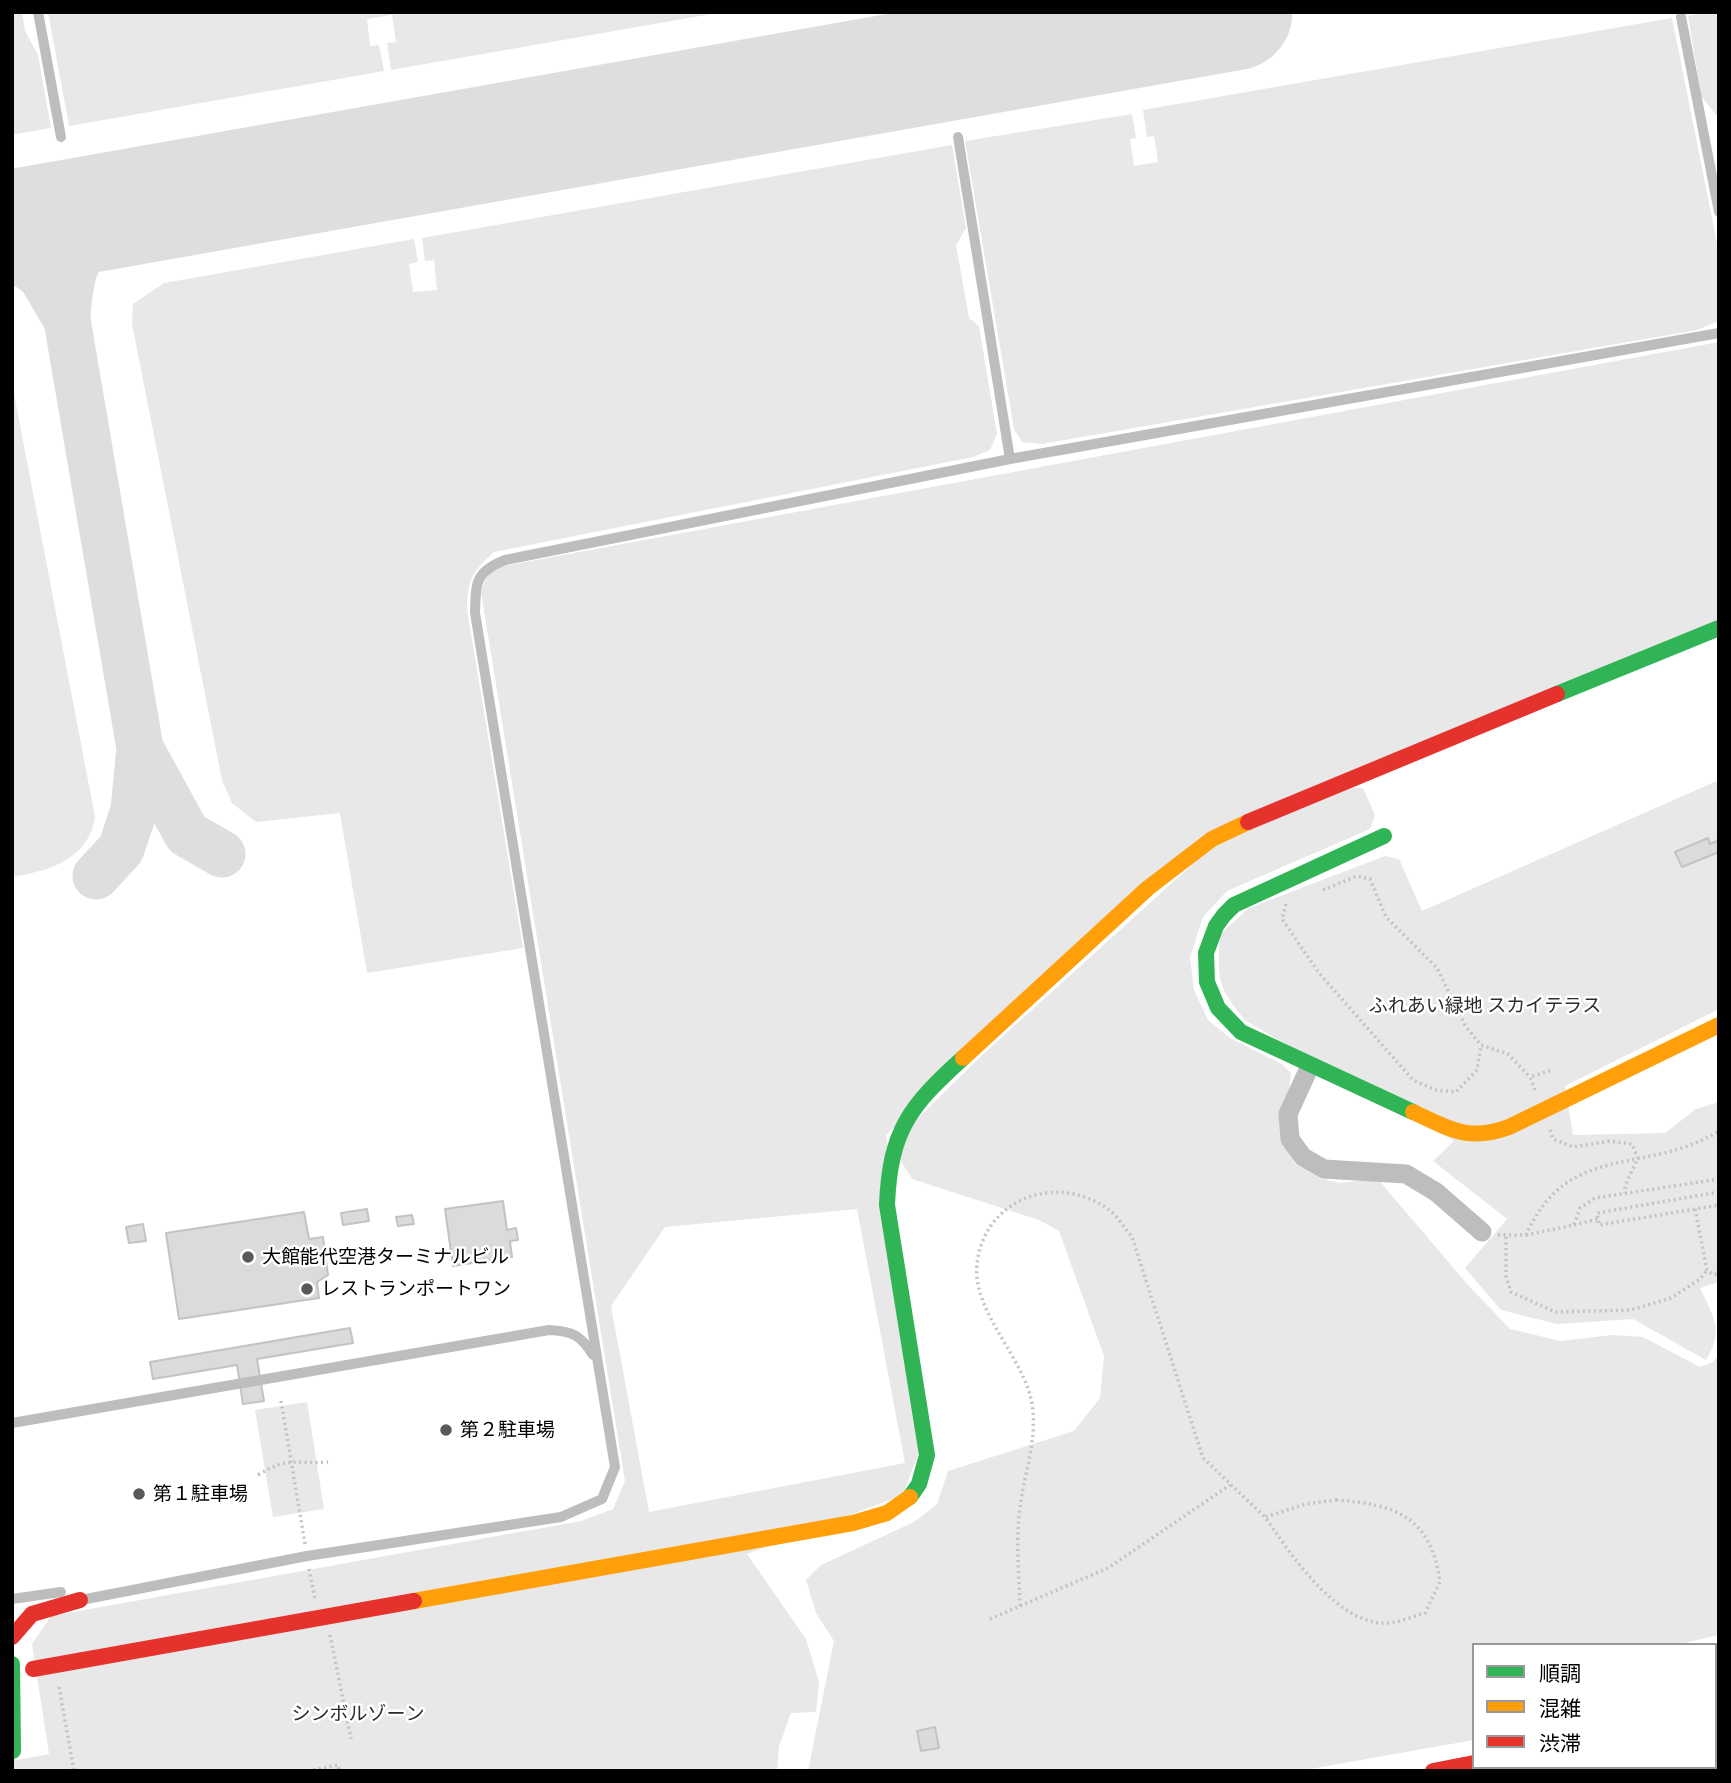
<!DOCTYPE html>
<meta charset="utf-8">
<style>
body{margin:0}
#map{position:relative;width:1731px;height:1783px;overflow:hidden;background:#fff;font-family:"Public Sans","Noto Sans JP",sans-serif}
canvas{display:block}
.frame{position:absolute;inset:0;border:14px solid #000;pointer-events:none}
.legend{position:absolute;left:1472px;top:1643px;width:245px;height:126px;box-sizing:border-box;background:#fff;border:2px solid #999;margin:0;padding:9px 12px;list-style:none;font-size:21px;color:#000}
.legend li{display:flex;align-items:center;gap:14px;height:35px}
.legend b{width:35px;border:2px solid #999}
</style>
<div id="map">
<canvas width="1731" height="1783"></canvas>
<div class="frame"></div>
<ul class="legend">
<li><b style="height:9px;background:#30b455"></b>順調</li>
<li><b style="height:9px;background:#ff9f0a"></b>混雑</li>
<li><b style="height:9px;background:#e5322d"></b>渋滞</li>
</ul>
</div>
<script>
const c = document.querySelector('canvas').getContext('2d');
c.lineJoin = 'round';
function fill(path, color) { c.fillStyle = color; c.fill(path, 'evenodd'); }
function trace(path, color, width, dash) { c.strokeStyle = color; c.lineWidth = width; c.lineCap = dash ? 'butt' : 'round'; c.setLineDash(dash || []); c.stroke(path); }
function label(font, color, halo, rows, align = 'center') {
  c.font = font + ' "Public Sans","Noto Sans JP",sans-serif'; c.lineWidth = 5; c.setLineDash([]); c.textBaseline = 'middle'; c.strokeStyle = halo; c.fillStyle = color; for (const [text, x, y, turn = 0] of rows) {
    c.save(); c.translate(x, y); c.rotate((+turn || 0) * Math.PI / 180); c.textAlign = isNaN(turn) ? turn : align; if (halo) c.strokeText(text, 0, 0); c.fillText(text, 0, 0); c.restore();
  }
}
fill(new Path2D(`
 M12,12h10l3,19 13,24 13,73 -39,7z
 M48,12h675l-332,58 -4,-27 9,-1 -4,-27 -25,4 3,27 9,-1 5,26 -315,55z
 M1706,12h10l3,15v96l-2,-7 -16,-20 -13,-80z
 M1672,18l47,235v68l-22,9 -655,114 -20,-2 -8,-13 -49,-288 167,-27 4,24 -6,1 4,27 24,-4 -4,-26 -7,1 -4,-27z
 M952,145l14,83 -10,17 13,73 10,8 18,108 -7,16 -17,7 -479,95c-21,19 -27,28 -27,57l56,339 -156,25 -27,-160 -84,9 -24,-19 -10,-23 -90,-456 1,-20 31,-21 250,-44 4,23 -9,2 4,28 24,-2 -3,-30 -9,1 -3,-23z
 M1719,342v281l-499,205 -334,307 33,316 -16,44 -156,59 59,85 13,43 -3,30 -25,1 -12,33 -2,25h-765v-10l37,-7 -17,-110 19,-28 530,-95 32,-12 12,-28 -144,-889 5,-15 12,-10zM857,1209l48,254 -256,49 -38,-206 54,-79z
 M12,383l83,434c-6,42 -46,54 -83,60z
 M1719,780v229l-154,77 8,49 92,-2 31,-24 23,-7v180l-19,6c14,29 24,43 6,72l-73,-41 -76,5 -56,-14 -36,-42 42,-49 -74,-58 21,-20 -208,-120c-29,-34 -29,-43 -26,-87l29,-26 136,-52 14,3 23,52z
 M1349,788h14l12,27 -5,14 -143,62 -24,26 -13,40 4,33 14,30 22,18 52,26 9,9 -8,68 12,23 25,14 20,5 37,-5 91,107 42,44 51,12 51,-6 31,2 57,30 13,-5 6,-8v281l-43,10h-202v95l-175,31h-491l26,-130 -18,-28 -10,-33 15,-15 93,-43 23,-18 11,-33 126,-40 26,-33 4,-42 -45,-125 -20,-11 -127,-41 -13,-21 13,-34 68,-67 235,-213z
 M307,1402l17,107 -51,8 -18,-107z`), '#e8e8e8');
trace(new Path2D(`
 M12,254l29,22 26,44
 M140,748l47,86 35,20
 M96,876l25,-27 13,-39 6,-62 -73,-428c3,-70 19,-82 77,-116`), '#dedede', 47);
trace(new Path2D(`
 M12,228l1222,-216`), '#dedede', 117);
const building = new Path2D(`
 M1708,838l2,6 9,-4v12l-37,15 -7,-15z
 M503,1201l4,29 9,-2 2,12 -8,1 2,16 -59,9 -8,-57z
 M367,1209l2,12 -26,4 -2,-12z
 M304,1212l5,27 14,-2 5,38 -11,7 2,16 -140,21 -13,-86z
 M412,1215l2,9 -16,2 -2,-9z
 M143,1224l3,17 -17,2 -3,-16z
 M350,1328l3,15 -96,16 7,42 -21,3 -6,-39 -84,14 -3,-17z
 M935,1727l4,21 -18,3 -4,-20z`);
fill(building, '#dbdbdb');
trace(building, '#c3c3c3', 2);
trace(new Path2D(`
 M1323,890l34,-14 13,3 16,38 51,51 29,59 15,18 27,9 22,23
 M1286,904l-4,15 37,54 94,107 23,10 20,2 21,-22 4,-25
 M1535,1090l-5,-13 22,-7
 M1550,1130l3,9 20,8 37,-6 22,3 6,14 -13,28v7
 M1719,1192l-122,21 2,12 120,-20
 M1695,1209l12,61 7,5 5,-2
 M1574,1225l24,-6
 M1498,1235h28c42,-95 121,-59 193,-104
 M1526,1235l48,-10 6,-17 15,-10 124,-19
 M1506,1237v39l5,16 44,20 76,-2 40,-12 29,-19 7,-9
 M281,1401l24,143
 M258,1475c33,-20 36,-10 70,-13
 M1336,1500c60,4 95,17 104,82l-15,31c-11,3 -24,9 -36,10 -51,4 -99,-70 -124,-106l41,-13z
 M309,1569l6,30
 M1020,1606c-1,-30 -4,-61 -1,-90 3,-36 17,-68 14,-105 -4,-50 -61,-96 -56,-147 7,-65 79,-92 131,-55 9,6 17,20 24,28l71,221 62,59
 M990,1619l118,-51 122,-83
 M330,1635l21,104
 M59,1687l15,84
 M308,1771l30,-6 1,6`), '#c2c2c2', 3.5, [2, 3.5]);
trace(new Path2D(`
 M38,12l23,125
 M1681,17l38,195
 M958,137l52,322
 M12,1423l537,-93c23,1 32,5 44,25
 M12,1599l49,-7
 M81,1600l226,-44 254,-39 41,-18 13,-32 -140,-854c1,-31 0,-41 30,-53l505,-101 709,-126`), '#bdbdbd', 10);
trace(new Path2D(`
 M1310,1066l-22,48 2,25 13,18 21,12 82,5 30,18 46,40`), '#bdbdbd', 19);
trace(new Path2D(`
 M1557,694l162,-66
 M1384,836l-150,69 -10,10 -8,11 -10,27 1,29 11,26 23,24 172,80
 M910,1497l9,-13 8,-29 -40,-250c3,-75 23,-99 76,-147
 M12,1664l1,87
 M1715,1720l4,-1`), '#30b455', 16);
trace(new Path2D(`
 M963,1058l185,-170 64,-49 36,-17
 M1413,1112c37,17 55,30 96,15l210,-102
 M414,1601l439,-78 34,-10 23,-16`), '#ff9f0a', 16);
trace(new Path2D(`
 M1248,822l309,-128
 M12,1637l20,-23 48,-14
 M33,1669l381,-68
 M1433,1771l41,-8`), '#e5322d', 16);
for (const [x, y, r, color] of [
 [248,1257,7,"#595959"],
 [307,1289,7,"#595959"],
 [446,1430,7,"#595959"],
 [139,1494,7,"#595959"]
]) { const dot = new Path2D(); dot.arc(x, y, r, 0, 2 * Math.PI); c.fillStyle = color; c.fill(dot); trace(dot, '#fff', 2.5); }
label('19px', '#2c2c2c', '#fff', [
 ["ふれあい緑地 スカイテラス",1485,1006],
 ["シンボルゾーン",358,1714]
]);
label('19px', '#000', '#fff', [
 ["大館能代空港ターミナルビル",262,1257],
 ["レストランポートワン",321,1289],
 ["第２駐車場",460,1430],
 ["第１駐車場",153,1494]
], 'left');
</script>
